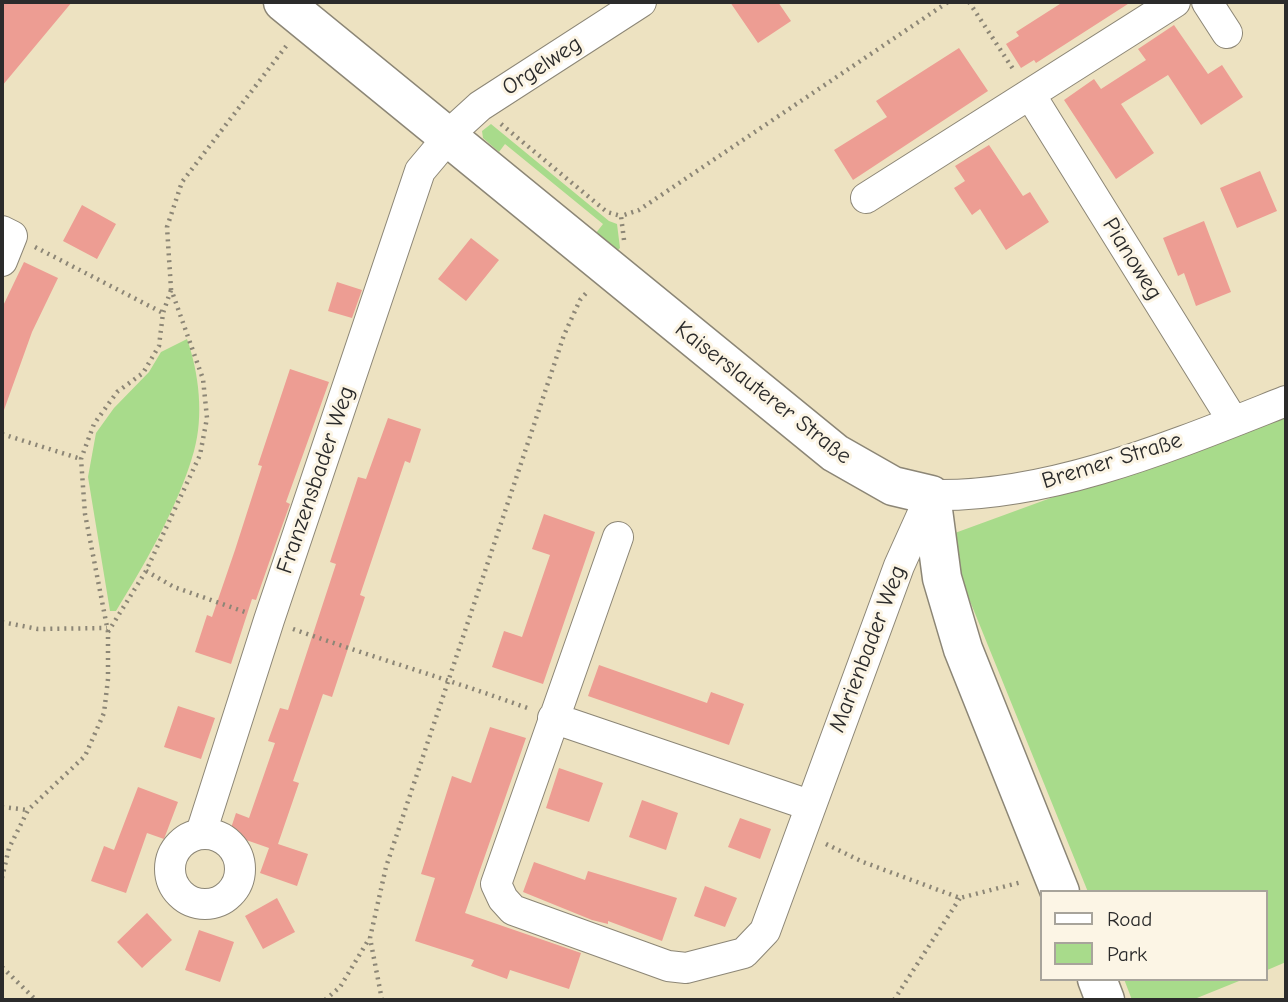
<!DOCTYPE html>
<meta charset="utf-8">
<style>
body{margin:0}
#map{position:relative;width:1288px;height:1002px;overflow:hidden;background:#ede2c1;font-family:"Comic Neue",sans-serif}
canvas{display:block}
.frame{position:absolute;inset:0;border:4px solid #2b2b2b;pointer-events:none}
.legend{position:absolute;left:1040px;top:890px;width:228px;height:91px;box-sizing:border-box;background:#fcf5e5;border:2px solid #a8a49b;margin:0;padding:9px 12px;list-style:none;font-size:21px;color:#2b2b2b}
.legend li{display:flex;align-items:center;gap:14px;height:35px}
.legend b{width:35px;border:2px solid #a8a49b}
</style>
<div id="map">
<canvas width="1288" height="1002"></canvas>
<div class="frame"></div>
<ul class="legend">
<li><b style="height:9px;background:#fff"></b>Road</li>
<li><b style="height:19px;background:#a8db8b"></b>Park</li>
</ul>
</div>
<script>
const c = document.querySelector('canvas').getContext('2d');
c.lineJoin = 'round';
function fill(path, color) { c.fillStyle = color; c.fill(path, 'evenodd'); }
function trace(path, color, width, dash) { c.strokeStyle = color; c.lineWidth = width; c.lineCap = dash ? 'butt' : 'round'; c.setLineDash(dash || []); c.stroke(path); }
function label(font, color, halo, rows, align = 'center') {
  c.font = font + ' "Comic Neue",sans-serif'; c.lineWidth = 6; c.setLineDash([]); c.textBaseline = 'middle'; c.strokeStyle = halo; c.fillStyle = color; for (const [text, x, y, turn = 0] of rows) {
    c.save(); c.translate(x, y); c.rotate((+turn || 0) * Math.PI / 180); c.textAlign = isNaN(turn) ? turn : align; if (halo) c.strokeText(text, 0, 0); c.fillText(text, 0, 0); c.restore();
  }
}
fill(new Path2D(`
 M491,124l118,97 8,3 3,24 -3,3 -21,-18 7,-9 -98,-80 -6,8 -16,-14 -1,-7z
 M187,339c12,34 17,77 7,112 -15,54 -49,113 -78,160h-6l-22,-134 8,-44 18,-25 35,-36 12,-20z
 M1286,412v550l-21,9v-79h-177l-144,-355z
 M1124,979h120l-52,21h-60z`), '#a8db8b');
fill(new Path2D(`
 M2,2h70l-70,84z
 M730,2h48l13,19 -33,22z
 M1063,2h68l-95,61 -2,-3 -13,8 -15,-24 13,-8 -3,-4z
 M1174,25l34,49 14,-9 21,32 -42,28 -33,-50 -47,29 33,49 -38,26 -52,-79 30,-21 7,10 45,-29 -8,-11z
 M959,48l29,43 -135,89 -19,-30 53,-33 -11,-16z
 M989,145l34,51 7,-4 19,30 -43,28 -26,-41 -8,6 -18,-27 11,-7 -10,-15z
 M1260,171l17,40 -40,17 -17,-40z
 M82,205l34,19 -19,35 -34,-18z
 M1204,221l27,71 -35,14 -12,-33 -6,3 -15,-38z
 M471,238l28,22 -33,41 -28,-22z
 M24,262l34,16 -26,54 -28,78 -2,-102z
 M337,282l25,8 -10,28 -24,-7z
 M290,369l39,13 -43,120 4,2 -13,36 -21,60 -4,-1 -21,65 -36,-12 12,-37 5,2 23,-67 27,-84 -4,-1z
 M388,418l33,11 -11,34 -5,-2 -45,134 5,2 -33,100 -9,-3 -30,87 6,2 -21,61 30,10 -11,32 -37,-13 9,-25 -40,-14 7,-21 13,5 26,-75 -7,-2 12,-33 8,2 48,-146 -6,-2 28,-85 8,2z
 M544,514l51,18 -52,152 -51,-17 12,-36 18,6 28,-82 -18,-6z
 M599,665l108,38 4,-11 33,12 -15,41 -141,-49z
 M178,706l37,12 -14,41 -37,-12z
 M490,727l36,11 -61,175 116,40 -12,36 -59,-19 -3,9 -36,-13 3,-6 -59,-19 20,-63 -14,-4 31,-98 19,7z
 M559,768l44,15 -14,39 -43,-14z
 M138,787l40,15 -14,37 -17,-6 -21,60 -35,-12 13,-35 10,4z
 M642,800l36,13 -12,37 -37,-13z
 M740,818l31,11 -11,30 -32,-12z
 M534,862l51,18 3,-9 89,27 -15,43 -54,-20v3l-16,-4 -69,-28z
 M705,886l32,12 -12,29 -31,-11z
 M277,898l18,34 -32,17 -18,-33z
 M147,913l25,27 -30,28 -25,-26z
 M199,930l35,12 -14,40 -35,-12z`), '#ed9d93');
const minor = new Path2D(`
 M1207,2l20,31
 M1031,96l202,325
 M866,198l309,-196
 M2,231l10,5 -10,25
 M618,537l-122,347 7,15 10,11 155,56 18,2 58,-15 21,-22 134,-365 32,-71c119,3 246,-51 355,-94
 M553,718l256,87
 M201,833l68,-213 151,-449 37,-44 23,-21 161,-104
 M170 869a35 35 0 1 1 70 0a35 35 0 1 1-70 0Z`);
const tertiary = new Path2D(`
 M283,2l552,451 58,33 38,9 11,83 21,71 97,243
 M1097,979l8,21`);
trace(minor, '#8c8676', 32);
trace(tertiary, '#8c8676', 41);
trace(new Path2D(`
 M969,2l46,70
 M501,124l106,88 14,4
 M624,240l-3,-24 18,-6 309,-208
 M35,247l128,66
 M2,434l79,25
 M146,571l28,16 71,25
 M2,622l36,7 69,-1
 M293,629c79,28 158,51 237,80
 M108,632l38,-61 54,-116 7,-37 -4,-39 -32,-90 -4,-62 15,-45 105,-137
 M2,807l26,3
 M826,844l37,18 97,36 62,-16
 M2,878l7,-30 19,-38 57,-54 19,-43 4,-34v-47l-23,-118 -4,-55 13,-35 23,-32 26,-19 16,-27 4,-33 8,-23
 M2,967l34,33
 M325,1000l15,-13 29,-48
 M382,1000l-12,-62 16,-71 178,-532 16,-35 8,-9
 M894,1000l66,-102`), '#8c8676', 4.5, [2, 5]);
trace(minor, '#fff', 30);
trace(tertiary, '#fff', 38);
label('23px', '#2b2b2b', '#fcf5e5', [
 ["Orgelweg",542,66,-33],
 ["Pianoweg",1132,259,58],
 ["Kaiserslauterer Straße",763,393,38],
 ["Bremer Straße",1112,461,-17],
 ["Franzensbader Weg",316,480,-71],
 ["Marienbader Weg",868,649,-69]
]);
</script>
